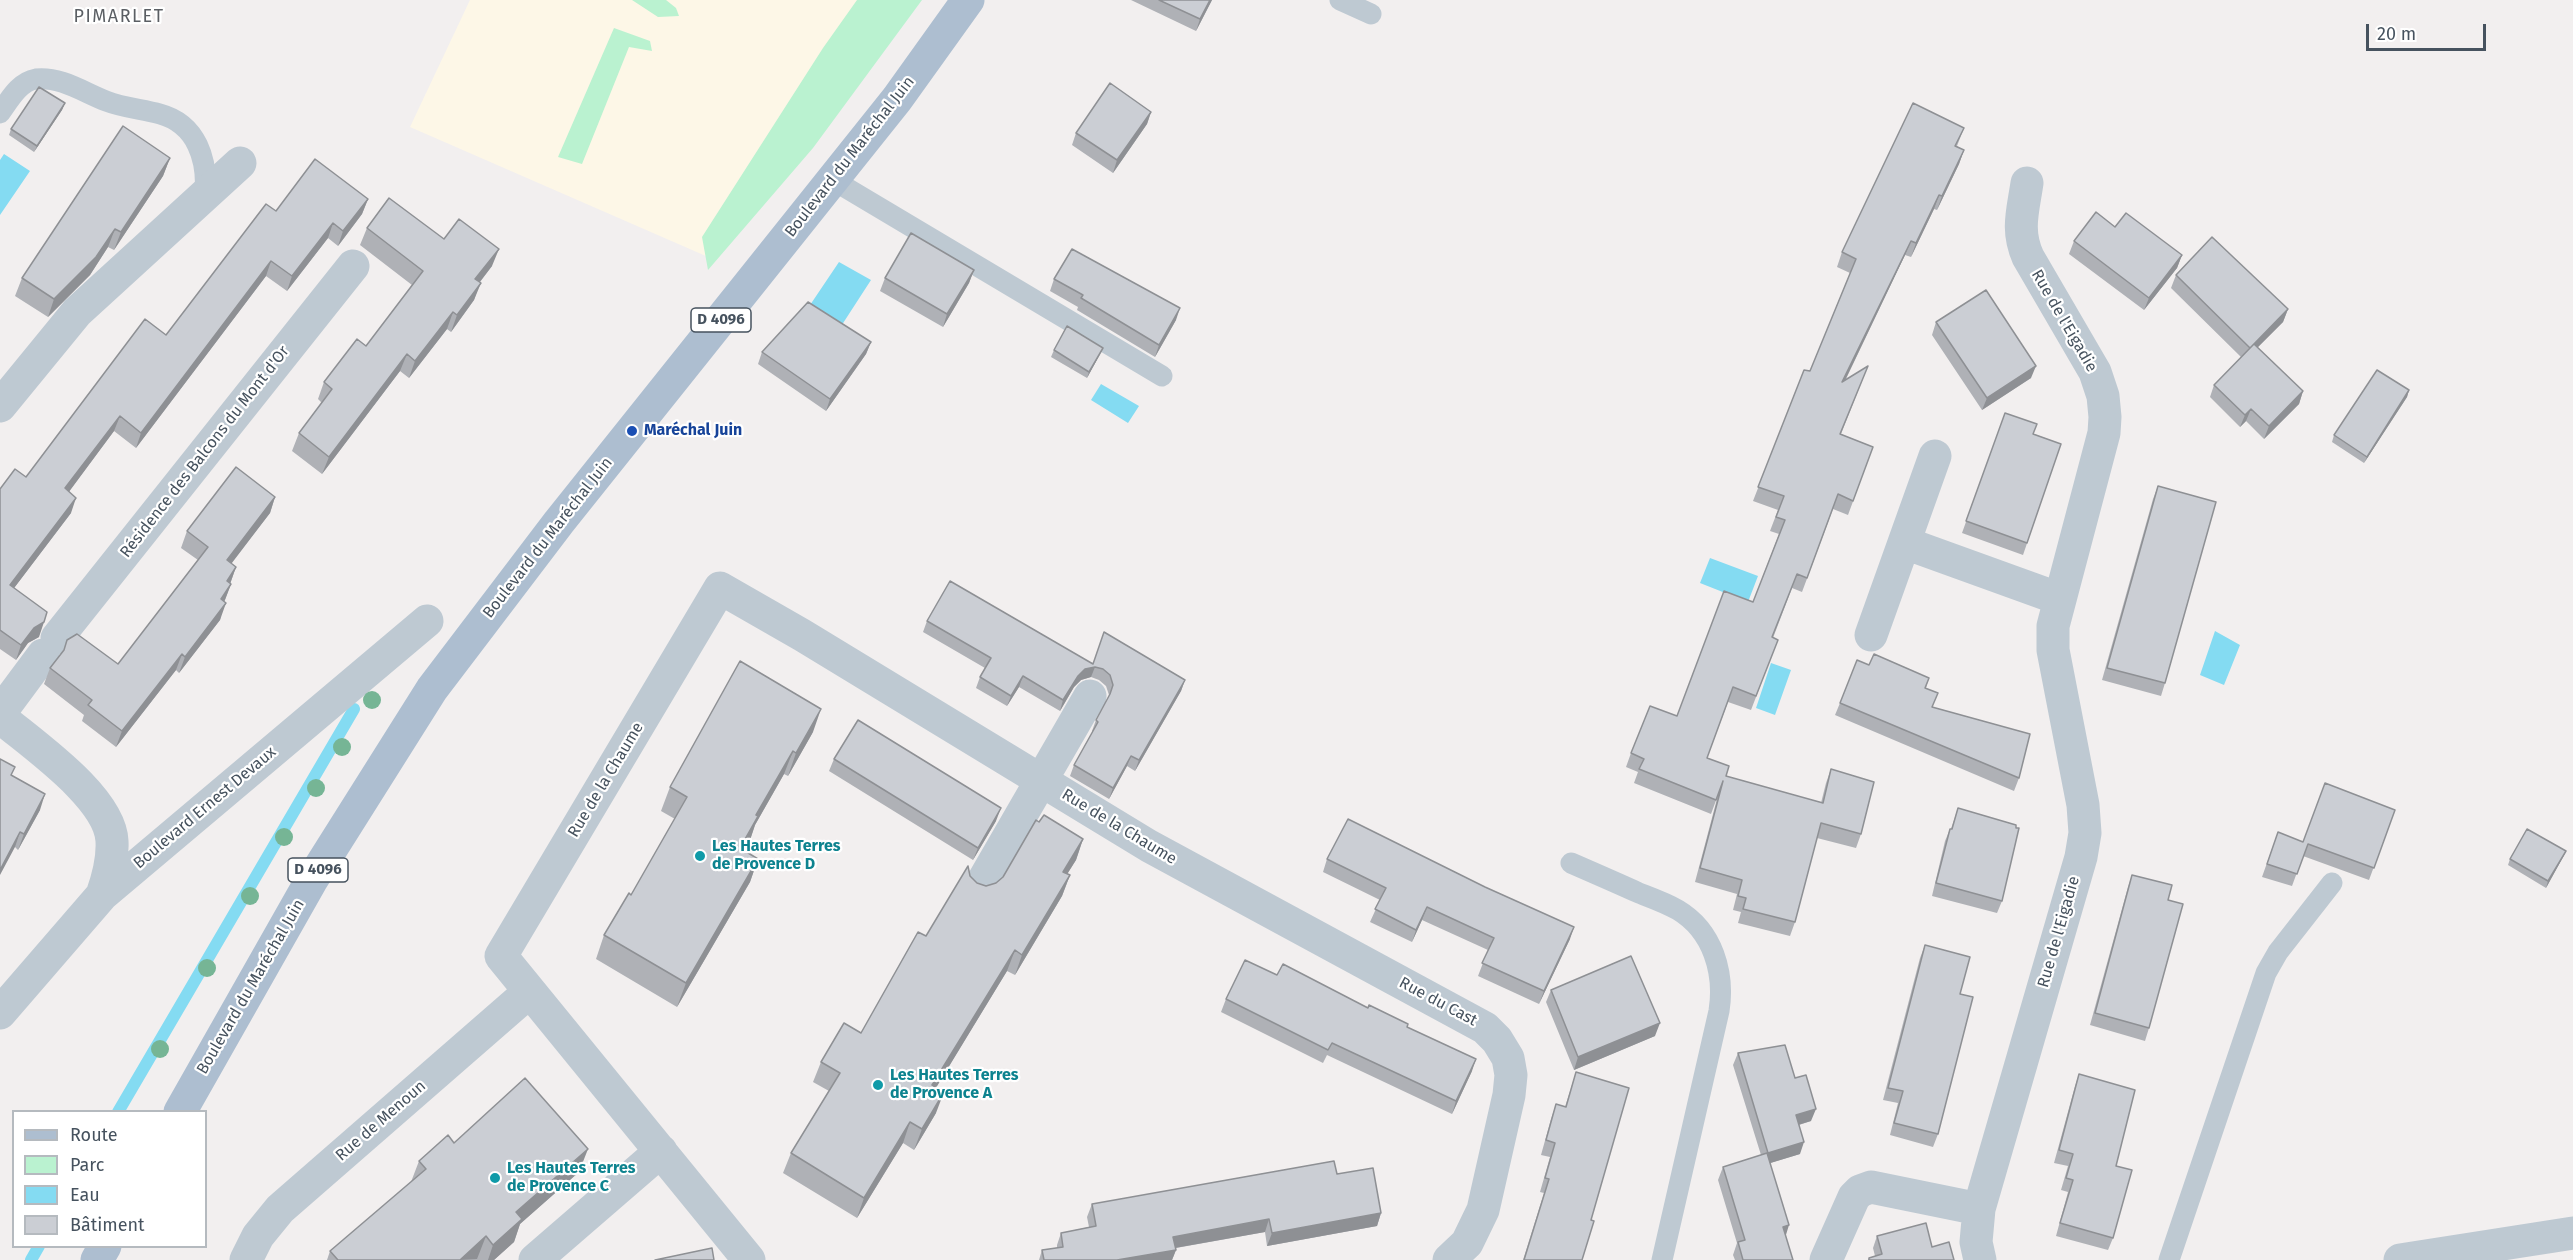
<!DOCTYPE html>
<meta charset="utf-8">
<style>
body{margin:0}
#map{position:relative;width:2573px;height:1260px;overflow:hidden;background:#f2efef;font-family:"Fira Sans",sans-serif}
canvas{display:block}
.legend{position:absolute;left:12px;top:1110px;width:195px;height:138px;box-sizing:border-box;background:#fff;border:2px solid #b5babf;margin:0;padding:8px 10px;list-style:none;font-size:18px;color:#46525e}
.legend li{display:flex;align-items:center;gap:12px;height:30px}
.legend b{width:30px;border:2px solid #b5babf}
.scale{position:absolute;left:2366px;top:24px;width:120px;height:27px;box-sizing:border-box;border:3px solid #46525e;border-top:0;padding-left:8px;font-size:18px;line-height:21px;white-space:nowrap;color:#46525e;-webkit-text-stroke:4px #fff;paint-order:stroke}
</style>
<div id="map">
<canvas width="2573" height="1260"></canvas>
<ul class="legend">
<li><b style="height:8px;background:#adbed0"></b>Route</li>
<li><b style="height:16px;background:#baf2d0"></b>Parc</li>
<li><b style="height:16px;background:#84dbf2"></b>Eau</li>
<li><b style="height:16px;background:#cbced4"></b>Bâtiment</li>
</ul>
<div class="scale">20 m</div>
</div>
<script>
const c = document.querySelector('canvas').getContext('2d');
c.lineJoin = 'round';
function fill(path, color) { c.fillStyle = color; c.fill(path, 'evenodd'); }
function trace(path, color, width, dash) { c.strokeStyle = color; c.lineWidth = width; c.lineCap = dash ? 'butt' : 'round'; c.setLineDash(dash || []); c.stroke(path); }
function label(font, color, halo, rows, align = 'center') {
  c.font = font + ' "Fira Sans",sans-serif'; c.lineWidth = 4.5; c.setLineDash([]); c.textBaseline = 'middle'; c.strokeStyle = halo; c.fillStyle = color; for (const [text, x, y, turn = 0] of rows) {
    c.save(); c.translate(x, y); c.rotate((+turn || 0) * Math.PI / 180); c.textAlign = isNaN(turn) ? turn : align; if (halo) c.strokeText(text, 0, 0); c.fillText(text, 0, 0); c.restore();
  }
}
fill(new Path2D(`
 M470,0h449l-204,260 -305,-133z`), '#fdf7e7');
fill(new Path2D(`
 M632,0h34l10,8 3,8 -21,1z
 M857,0h65l-109,148 -105,122 -6,-33 121,-189z
 M614,28l36,13 2,10 -23,-4 -47,117 -24,-7z`), '#baf2d0');
fill(new Path2D(`
 M4,154l26,17 -30,44v-55z
 M839,262l32,18 -35,54 -32,-20z
 M1101,384l38,22 -11,17 -37,-23z
 M1710,558l48,18 -10,26 -48,-19z
 M2215,631l25,14 -16,40 -24,-10z
 M1771,663l20,7 -16,45 -19,-7z`), '#84dbf2');
trace(new Path2D(`
 M118,1112l236,-403
 M31,1260l8,-14`), '#84dbf2', 12);
trace(new Path2D(`
 M1340,0l31,14
 M0,113c10,-14 19,-31 36,-34 24,-3 49,14 70,22 18,7 36,8 54,13 37,10 48,46 45,81
 M833,180l329,196
 M1571,863c23,10 46,20 68,30 13,5 27,10 39,17 35,21 47,63 41,101l-57,249
 M2169,1260l97,-287 12,-21 54,-69`), '#bec9d2', 21);
trace(new Path2D(`
 M0,406l77,-94 163,-149
 M1905,543l155,56
 M1871,635l64,-179
 M57,638l296,-372
 M0,713l43,-58
 M0,717c32,27 110,80 112,124 1,18 -4,37 -10,54
 M979,888l111,-192
 M0,1013l102,-118 325,-274
 M246,1260l12,-24 22,-27 249,-217
 M535,1260l126,-109
 M749,1260l-248,-304 219,-368 82,47 347,211 336,182 12,12 11,18 3,17 -2,20 -26,115 -16,33 -18,17
 M1826,1260l28,-63 6,-6 11,-4 108,22
 M1980,1260l-4,-18 3,-33 102,-352 4,-24 -2,-28 -30,-155v-24l51,-193 1,-16 -2,-21 -8,-24 -67,-115c-12,-27 -5,-46 -1,-74
 M2400,1260l173,-27`), '#bec9d2', 33);
trace(new Path2D(`
 M180,1112l131,-231 121,-192 127,-167 338,-423 71,-99
 M97,1260l8,-14`), '#adbed0', 33);
c.fillStyle = '#76b595';
for (const [x, y] of [
 [372,700],
 [342,747],
 [316,788],
 [284,837],
 [250,896],
 [207,968],
 [160,1049]
]) { c.beginPath(); c.arc(x, y, 9, 0, 2 * Math.PI); c.fill(); }
fill(new Path2D(`
 M1131,0h81l-16,31z
 M65,103l-3,7 -28,42 -25,-17 2,-6z
 M1151,112l-4,12 -34,49 -41,-28 4,-12z
 M1964,128l-7,18 7,4 -5,14 -22,46 -3,-1 -23,48 -6,-2 -60,126 23,-15 -27,68 32,13 -25,68 -15,-6 -31,83 -10,-4 -19,50 5,2 -27,70 -23,-8 -21,56 19,18 95,27 5,-20 5,-14 30,65 -5,14 -39,-10 -22,84 -5,14 -52,-13 3,-11 -8,-2 4,-16 -42,-12 23,-87 -7,19 -77,-31 4,-11 -12,-5 5,-14 46,-37 76,-114 26,-68 -9,-3 8,-21 -25,-9 51,-131 6,1 40,-98 -13,-6 5,-15z
 M170,158l-7,18 -49,74 -6,-3 -18,28 -42,42 -33,-21 7,-18z
 M368,199l-6,15 -24,32 -10,-8 -41,53 -21,-15 -130,172 -22,-17 -45,60 2,22 -57,75 25,49 -11,6 -12,17 -16,-11v-160l26,-12 140,-142 110,-124z
 M2115,227l67,28 -5,13 -33,42 -75,-56 5,-13z
 M367,228l77,11 48,27 -12,16 -6,18 -23,32 -4,-3 -38,49 -9,-7 -78,103 -30,-23 7,-18 23,-30 -4,-4 6,-17 42,-36 46,-61 -52,-40z
 M974,270l-5,13 -26,44 -63,-36 5,-13z
 M2176,275l112,34 -5,13 -26,26 46,43 -4,13 -35,35 -18,-18 -6,6 -30,-30 4,-12 27,-28 -70,-69z
 M1054,279l122,41 -21,37 -78,-47 1,-3 -28,-16z
 M1936,322l95,56 -49,32 -50,-75z
 M871,342l-5,12 -40,57 -68,-47 4,-12z
 M1054,350l46,4 -13,24 -36,-21z
 M2409,390l-2,7 -43,66 -32,-21 2,-7z
 M2005,413l29,21 27,10 -38,111 -61,-22z
 M2158,486l7,197 -4,13 -59,-16 51,-181z
 M275,497l-5,16 -39,50 5,4 -6,17h1l-7,18 -4,18 -41,53 -3,-3 -60,77 -34,-26 2,-6 -40,-31 6,-16 68,-4 80,-104 -17,-12 6,-17z
 M927,621l166,43 92,16 -4,11 -46,80 -8,-5 -18,33 -39,-23 4,-11 19,-34h-1l4,-11 12,-22 1,-3 -3,-9 -7,-6 -8,-3 -10,3 -7,7 -14,24 -41,-24 -12,19 -31,-18 4,-11 5,-9 -62,-36z
 M1869,665l60,13 -3,10 7,19 86,71 -5,13 -179,-76 5,-12z
 M813,732l-25,44 -4,-2 -29,51 -5,15 -6,10 14,9 -8,23 -73,125 -81,-48 8,-24 27,-40 44,-76 -14,-8 9,-24z
 M834,759l162,62 -23,39 -144,-89z
 M12,776l28,34 -22,40 -3,-3z
 M1958,808l58,20 -14,73 -5,12 -65,-17 13,-55 5,-12h1z
 M2395,810l-26,70 -66,-24 -11,30 -30,-9 16,-45 25,10z
 M1039,822l44,17 -7,21 -9,14 3,1 -8,21 -47,79 -8,-4 -71,116v26l-22,37 -11,-7 -46,75 -74,-45 8,-20 38,-62 -16,-9 8,-20 40,-29 65,-97 44,-60 7,7 9,3 10,-3 7,-6z
 M2566,851l-3,6 -17,31 -38,-23 2,-6z
 M1327,859l243,80 -31,65 -61,-28 10,-26 -66,-30 -10,22 -42,-20 10,-22 -57,-28z
 M2132,875l36,25 -19,128 -4,13 -55,-16 38,-138z
 M1925,945l35,49 -22,140 -5,13 -43,-12 8,-32 -15,-3 37,-142z
 M1277,975l130,52 65,44 -20,43 -125,-59 -4,8 -102,-51 5,-13z
 M1551,990l104,46 -81,34 -28,-68z
 M1738,1053l57,25 16,43 -12,4 1,29 -30,9 15,73 8,24h-58l-2,-5 4,-12 -19,-63 5,-13 38,-12 -28,-90z
 M1576,1072l15,148 -9,40h-59l21,-67 -4,-1 10,-35 -9,-2 10,-36 5,-15 9,3z
 M2079,1074l37,92 -3,72 -5,12 -52,-14 12,-44 -7,-2 7,-24 -14,-3 21,-77z
 M454,1143l125,29 -59,52 -6,18 -20,18h-167l3,-9 81,-69 8,-21z
 M1337,1174l44,39 -4,13 -110,20 -2,-14 -89,16v2l-4,10h-133l3,-10 15,-2v-3l4,-12 28,-6 -2,-10 5,-13z
 M1877,1236l55,11 22,13h-86l1,-2 6,-2 -2,-8z`), '#afb1b6');
fill(new Path2D(`
 M1210,0h2l-16,31 4,-12z
 M65,103l-3,7 -28,42 3,-6z
 M1151,112l-4,12 -34,49 4,-13z
 M1964,150l-5,14 -22,46 5,-14z
 M170,158l-7,18 -49,74 7,-18z
 M1939,195l-5,14 -23,48 5,-14z
 M368,199l-6,15 -24,32 5,-15z
 M333,223l-5,15 -41,53 5,-15z
 M115,229l-7,18 -18,28 -42,42 6,-18z
 M1911,241l-6,14 -68,142 5,-15z
 M499,249l-7,17 -23,30 6,-17z
 M2182,255l-5,13 -33,42 5,-12z
 M271,261l-5,15 -130,172 5,-15z
 M974,270l-5,13 -26,44 4,-13z
 M481,283l-7,17 -23,32 6,-17z
 M1180,308l-4,12 -21,37 4,-12z
 M2288,309l-5,13 -38,38 5,-12z
 M453,312l-6,17 -38,49 6,-17z
 M871,342l-5,12 -40,57 4,-12z
 M1103,348l-3,6 -13,24 2,-6z
 M407,354l-7,17 -78,103 7,-17z
 M2036,366l-5,12 -49,32 5,-12z
 M2409,390l-2,7 -43,66 3,-6z
 M2303,391l-4,13 -35,35 5,-13z
 M2251,409l-5,12 -6,6 5,-12z
 M120,416l-6,15 -54,73 5,-16z
 M275,497l-5,16 -48,63 5,-16z
 M76,498l-5,15 -66,87 5,-15z
 M236,567l-6,17 -3,-3z
 M231,584l-6,16 -9,15 5,-16z
 M226,603l-6,17 -41,53 6,-16z
 M44,622l-5,15 -11,6 -12,17 5,-15 13,-17z
 M182,654l-6,16 -60,77 6,-16z
 M1095,667l-4,10 -10,3 -7,7 -14,24 3,-11 15,-24 7,-7z
 M1023,676l-4,11 -12,19 4,-10z
 M1185,680l-4,11 -46,80 4,-11z
 M821,709l-8,23 -25,44 8,-23z
 M793,751l-9,23 -29,51 -5,15 -18,32 8,-24 16,-33z
 M1131,756l-4,10 -18,33 4,-11z
 M45,794l-5,16 -22,40 6,-16z
 M1001,808l-5,13 -23,39 5,-12z
 M20,832l-5,15 -15,28v-5z
 M1083,839l-7,21 -20,32 7,-20z
 M2566,851l-3,6 -17,31 2,-7z
 M758,859l-8,23 -73,125 9,-24z
 M1070,875l-8,21 -47,79 7,-20z
 M1427,907l-5,13 -10,22 4,-12z
 M1574,927l-4,12 -31,65 5,-13z
 M1015,950l-8,21 -82,135 7,-21z
 M1660,1023l-5,13 -81,34 4,-13z
 M1476,1059l-4,12 -20,43 4,-13z
 M944,1092l-8,21 -22,37 8,-21z
 M1816,1109l-5,12 -20,6 5,-12z
 M910,1122l-7,21 -46,75 7,-20z
 M1804,1142l-4,12 -36,11 4,-12z
 M588,1149l-9,23 -59,52 -6,18 -20,18h-6l5,-15 23,-33z
 M1381,1213l-4,13 -110,20 5,-13z
 M1269,1219l-4,13 -96,17 4,-12z
 M1789,1225l-4,13 -2,-11z
 M486,1236l-9,23 -17,1z
 M1176,1250l-4,10h-55z`), '#8e9094');
const building = new Path2D(`
 M1159,0h51l-10,19z
 M1110,83l41,29 -34,48 -41,-27z
 M39,87l26,16 -28,43 -26,-17z
 M1913,103l51,25 -9,18 9,4 -22,46 -3,-1 -23,48 -5,-2 -69,141 26,-16 -28,68 33,13 -20,54 -15,-7 -31,84 -10,-4 -25,63 6,3 -22,56 -23,-9 -26,71 22,8 -3,10 97,27 8,-34 43,13 -13,52 -40,-11 -26,99 -52,-13 3,-11 -8,-2 4,-16 -42,-12 23,-87 -7,19 -77,-31 5,-10 -13,-6 19,-47 27,10 47,-125 29,11 32,-82 -9,-3 8,-21 -26,-9 46,-117 6,1 46,-112 -14,-7z
 M123,126l47,32 -49,74 -6,-3 -19,28 -42,42 -32,-21z
 M315,159l53,40 -25,32 -10,-8 -41,53 -21,-15 -130,172 -21,-17 -55,72 11,10 -66,87 37,27 -3,10 -10,6 -13,17 -21,-15v-141l15,-20 11,8 119,-158 21,16 100,-131 10,7z
 M389,198l55,41 15,-20 40,30 -24,30 6,4 -24,32 -4,-3 -38,49 -8,-7 -78,103 -30,-24 33,-44 -8,-7 33,-43 9,7 57,-75 -56,-43z
 M2096,212l19,15 11,-14 56,42 -33,43 -75,-57z
 M911,233l63,37 -27,44 -62,-36z
 M2212,237l76,72 -38,39 -74,-73z
 M1072,249l108,59 -21,37 -78,-47 2,-3 -29,-16z
 M1986,290l50,76 -49,32 -51,-76z
 M808,302l63,40 -41,57 -68,-47z
 M1067,326l36,22 -14,24 -35,-22z
 M2254,344l49,47 -34,35 -18,-17 -6,6 -31,-30z
 M2377,370l32,20 -42,67 -33,-22z
 M2005,413l32,11 -4,10 28,10 -34,99 -61,-22z
 M236,467l39,30 -48,63 9,7 -9,14 4,3 -10,15 5,4 -41,54 -3,-3 -60,77 -34,-26 4,-5 -42,-32 14,-18 3,-10 10,-6 41,30 90,-117 -21,-16z
 M2158,486l58,16 -51,181 -58,-15z
 M950,581l143,83 11,-32 81,48 -46,80 -8,-4 -18,32 -39,-23 24,-43 -2,-2 14,-26 3,-9 -3,-10 -7,-6 -8,-2 -10,2 -7,7 -15,24 -40,-24 -12,20 -31,-19 11,-19 -64,-37z
 M1874,654l55,24 -4,10 13,5 -6,14 98,27 -11,44 -179,-75 17,-43 12,5z
 M740,661l81,48 -25,44 -3,-2 -37,64 2,1 -18,32 18,11 -72,124 -82,-48 25,-42 2,2 56,-98 -17,-10z
 M858,720l143,88 -23,40 -144,-89z
 M0,759l15,8 -4,8 34,19 -21,40 -4,-2 -20,38z
 M2325,783l70,27 -21,58 -66,-24 -11,30 -30,-10 11,-32 25,10z
 M1958,808l58,17v3h3l-17,73 -66,-18 14,-54h2z
 M1044,815l39,24 -20,33 7,3 -48,80 -7,-5 -83,135 12,7 -22,37 -12,-7 -46,76 -73,-45 49,-80 -19,-11 23,-39 17,10 57,-101 8,4 42,-70 2,10 7,7 9,3 10,-3 7,-6 33,-57 3,2z
 M1348,819l137,68 89,40 -30,64 -62,-28 12,-25 -67,-31 -11,23 -41,-21 11,-21 -59,-29z
 M2527,829l39,22 -18,30 -38,-22z
 M2132,875l40,10 -4,15 15,4 -34,124 -54,-15z
 M1925,945l45,12 -10,37 13,3 -35,137 -44,-11 9,-32 -15,-3z
 M1631,956l29,67 -82,34 -27,-67z
 M1245,960l32,15 6,-11 85,44 1,-3 39,19 -1,3 69,32 -20,42 -124,-58 -4,7 -102,-51z
 M1785,1045l10,33 11,-3 10,34 -20,6 8,27 -36,11 -30,-100z
 M1576,1072l53,16 -38,132 3,1 -12,39h-58l25,-81 -4,-1 10,-35 -9,-3 10,-36 10,3z
 M2079,1074l56,16 -19,76 16,4 -19,68 -53,-15 13,-43 -7,-2 7,-24 -14,-4z
 M525,1078l63,71 -72,63 6,7 -29,26 -7,-9 -26,24h-122l-8,-9 96,-82 -7,-8 29,-26 6,8z
 M1767,1153l22,72 -6,2 10,33h-50l-5,-18 7,-2 -22,-73z
 M1334,1161l3,13 36,-6 8,45 -109,20 -3,-14 -96,18 3,13 -59,10h-73l-2,-10 21,-3 -2,-14 35,-7 -4,-22z
 M1926,1223l6,24 17,-5 5,18h-85v-2l13,-4 -5,-18z
 M712,1248l2,12h-59z`);
fill(building, '#cbced4');
trace(building, '#8e9094', 1.5);
for (const [x, y, r, color] of [
 [632,431,6,"#1a4fb4"],
 [700,856,6,"#0f9aa8"],
 [878,1085,6,"#0f9aa8"],
 [495,1178,6,"#0f9aa8"]
]) { const dot = new Path2D(); dot.arc(x, y, r, 0, 2 * Math.PI); c.fillStyle = color; c.fill(dot); trace(dot, '#fff', 2); }
for (const [x, y, w] of [
 [721,320,60],
 [318,870,60]
]) { const box = new Path2D(); box.roundRect(x - w / 2, y - 12, w, 24, 4.5); c.fillStyle = '#fff'; c.fill(box); trace(box, '#46525e', 1.5); }
label('bold 15px', '#46525e', null, [
 ["D 4096",721,320],
 ["D 4096",318,870]
]);
label('16px', '#46525e', '#fff', [
 ["Boulevard du Maréchal Juin",850,157,-52],
 ["Rue de l'Eigadie",2064,321,60],
 ["Résidence des Balcons du Mont d'Or",205,452,-52],
 ["Boulevard du Maréchal Juin",548,538,-52],
 ["Rue de la Chaume",606,780,-59],
 ["Boulevard Ernest Devaux",205,808,-40],
 ["Rue de la Chaume",1119,827,31],
 ["Rue de l'Eigadie",2059,932,-74],
 ["Boulevard du Maréchal Juin",251,987,-60],
 ["Rue du Cast",1438,1002,28],
 ["Rue de Menoun",381,1121,-41]
]);
label('bold 16px', '#164399', '#fff', [
 ["Maréchal Juin",644,431]
], 'left');
label('bold 16px', '#0d838f', '#fff', [
 ["Les Hautes Terres",712,847],
 ["de Provence D",712,865],
 ["Les Hautes Terres",890,1076],
 ["de Provence A",890,1094],
 ["Les Hautes Terres",507,1169],
 ["de Provence C",507,1187]
], 'left');
c.letterSpacing = '1.5px';
label('18px', '#5b5f64', '#fff', [
 ["PIMARLET",119,17]
]);
c.letterSpacing = '0px';
</script>
